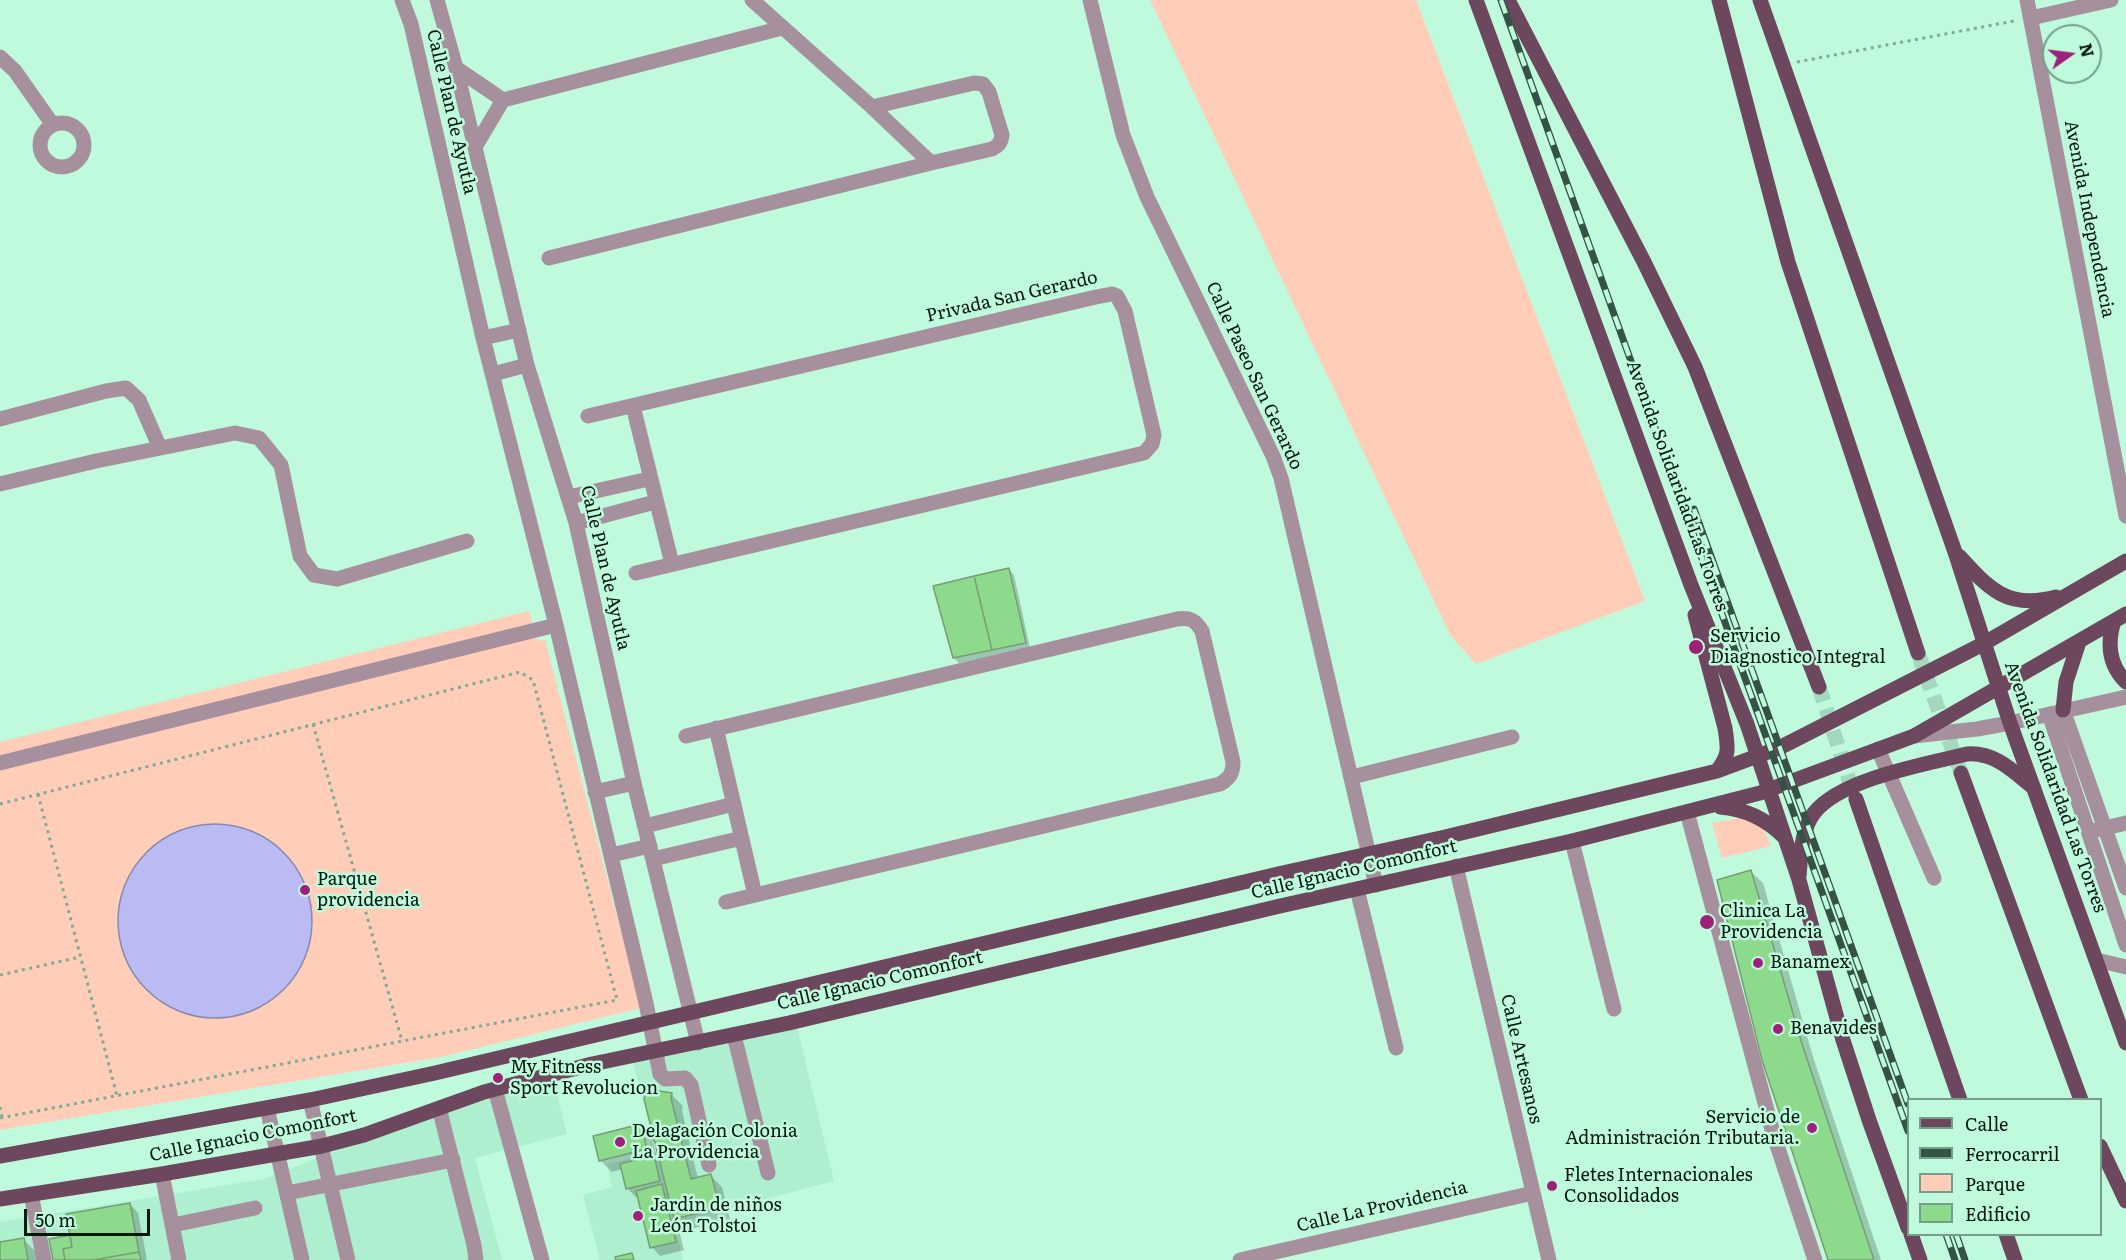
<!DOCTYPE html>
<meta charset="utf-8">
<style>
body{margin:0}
#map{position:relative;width:2126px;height:1260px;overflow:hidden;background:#bffadd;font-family:Literata,serif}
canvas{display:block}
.legend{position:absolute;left:1907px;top:1098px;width:195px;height:138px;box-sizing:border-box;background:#bffadd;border:2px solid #739f8a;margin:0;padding:8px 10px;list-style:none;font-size:18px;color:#02170e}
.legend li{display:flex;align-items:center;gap:12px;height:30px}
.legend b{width:30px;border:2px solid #739f8a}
.north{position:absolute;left:2042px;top:24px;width:60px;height:60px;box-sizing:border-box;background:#bffadd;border:2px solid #739f8a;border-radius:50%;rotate:76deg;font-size:16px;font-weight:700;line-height:24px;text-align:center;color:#02170e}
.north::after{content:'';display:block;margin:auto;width:21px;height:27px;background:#9d2177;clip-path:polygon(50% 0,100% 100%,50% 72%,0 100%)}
.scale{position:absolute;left:24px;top:1209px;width:126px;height:27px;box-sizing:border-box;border:3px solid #02170e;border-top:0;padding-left:8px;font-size:18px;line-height:21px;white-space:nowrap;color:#02170e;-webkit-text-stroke:4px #bffadd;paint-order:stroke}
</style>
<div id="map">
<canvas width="2126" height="1260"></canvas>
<ul class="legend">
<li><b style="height:8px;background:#6d475d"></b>Calle</li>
<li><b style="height:8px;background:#345345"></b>Ferrocarril</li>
<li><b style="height:16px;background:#ffcdb8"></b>Parque</li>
<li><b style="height:16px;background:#8eda8c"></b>Edificio</li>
</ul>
<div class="north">N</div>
<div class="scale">50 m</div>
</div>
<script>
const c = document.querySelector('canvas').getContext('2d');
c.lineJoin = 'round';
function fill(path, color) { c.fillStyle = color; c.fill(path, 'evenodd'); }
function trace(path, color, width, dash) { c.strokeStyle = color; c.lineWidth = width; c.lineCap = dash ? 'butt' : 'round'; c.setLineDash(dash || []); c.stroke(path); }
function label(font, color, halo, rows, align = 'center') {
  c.font = font + ' Literata,serif'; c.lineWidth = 5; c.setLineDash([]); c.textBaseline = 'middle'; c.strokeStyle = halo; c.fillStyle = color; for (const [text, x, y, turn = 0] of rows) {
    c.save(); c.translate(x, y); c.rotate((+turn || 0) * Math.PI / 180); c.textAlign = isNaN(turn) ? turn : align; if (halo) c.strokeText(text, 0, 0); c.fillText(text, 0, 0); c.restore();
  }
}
fill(new Path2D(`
 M794,1014l40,167 -160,42 9,37h-83l-17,-65 29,-8 -5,-23 49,-12 -23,-89 -79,19 13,52 -92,24 27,102h-502v-38l264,-43 197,-77z`), '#adefcf');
fill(new Path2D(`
 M1150,0h266l229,601 -169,63 -26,-29z
 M529,611l8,30 8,-1 96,368 -200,49 -441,73v-388z
 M1743,817l19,8 9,21 -49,12 -10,-35z`), '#ffcdb8');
const water = new Path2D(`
 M118 921a97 97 0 1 1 194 0a97 97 0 1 1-194 0Z`);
fill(water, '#babbf3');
trace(water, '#838aae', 1.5);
fill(new Path2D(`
 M1008,569l6,6 16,73 -71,15 -5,-5z
 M1751,872l12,11 50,174 68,203h-52z
 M671,1094l12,12 -1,5 16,68 13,-3 11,11 8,32 -43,11 -11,-11 8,31 -24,6 -8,-9 -13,-51 -3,1 -9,-9 -4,-19 -11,3 -12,-12 40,-34 16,15zM656,1141l6,25 -4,-5 -5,-19z
 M130,1204l8,9 9,47h-92l14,-23z
 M23,1239l12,12 2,9h-37v-16z`), '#0003');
const building = new Path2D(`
 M1009,568l17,75 -34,7 -18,-74z
 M974,576l18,74 -39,8 -20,-72z
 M1751,870l51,174 72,216h-46l-66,-200 -45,-180z
 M647,1089l25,4 -1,5 20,81 20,-5 9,34 -46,11 -30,-120z
 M641,1124l6,25 -48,12 -6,-25z
 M654,1155l6,26 -34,8 -6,-25z
 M662,1184l14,58 -26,6 -14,-57z
 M130,1203l9,49 -46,8h-28l-2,-11 9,-2 -6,-33z
 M70,1235l2,12 -9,2 2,11h-12l-4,-21z
 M24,1238l4,22h-28v-18z
 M139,1252l2,8h-48z
 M632,1253l2,7h-18l-1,-3z`);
fill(building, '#8eda8c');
trace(building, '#779d75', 1.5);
trace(new Path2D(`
 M1918,653l43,120
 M1819,687l36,111`), '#a3d8be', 15, [15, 8]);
trace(new Path2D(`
 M1797,62l217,-41
 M313,724l89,317
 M38,794l79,302
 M0,804l520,-132 13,8 84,320 -617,118
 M0,975l80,-18
 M0,1107l2,10`), '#7dab95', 3, [3, 4.5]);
trace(new Path2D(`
 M402,0l9,24 72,314 73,287 90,378 14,71 5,5 20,-1 6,7 18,80
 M437,0l19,68 71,297 49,158 58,260 64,260
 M752,0l120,107 59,56
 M1090,0l33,135 24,62 126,259 8,22 95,407
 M2027,0l99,516
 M2031,18l80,-18
 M0,57l15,14 38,54
 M456,68l47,32
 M40 145a22 22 0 1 1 44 0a22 22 0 1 1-44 0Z
 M475,147l28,-47 279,-72
 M549,258l382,-95 61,-14c6,-3 9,-6 10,-14l-13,-43 -6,-8 -9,-1 -102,24
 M483,338l36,-8
 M493,374l34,-9
 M633,406l39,158
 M588,416l508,-119 16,-3 5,2 8,15 29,124 -2,9 -8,9 -508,120
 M0,419l106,-28 20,-3 13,12 21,48
 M0,484l96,-23 139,-28 24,5 22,27 19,91 14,19 23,4 130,-38
 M569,497l80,-18
 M576,523l79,-21
 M2063,710l63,178
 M2049,714l77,231
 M716,728l39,167
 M686,736l491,-117c13,-2 18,1 25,12l31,131c0,11 -3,16 -13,22l-494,118
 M1914,736l63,-7 33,-6 116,-26
 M1878,749l56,129
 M0,763l556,-138
 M1352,777l160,-40
 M595,792l39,-9
 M1687,812l86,321 42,127
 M645,826l89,-22
 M2096,830l30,-7
 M1572,841l42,168
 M611,855l39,-9
 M653,859l89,-21
 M1456,866l93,394
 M1357,889l39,159
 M2096,960l30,7
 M734,1035l34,138
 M495,1089l47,171
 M310,1100l38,160
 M267,1108l35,152
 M439,1108l35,137 2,15
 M162,1174l17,86
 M287,1193l166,-33
 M31,1194l13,66
 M173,1225l82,-17
 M1240,1260l293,-67`), '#a7909d', 15);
trace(new Path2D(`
 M1476,0l215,585 56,139 52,156 44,160 26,80 39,108
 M1508,0l136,262 51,105 124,320
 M1719,0l69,262 130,391
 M1760,0l195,552 55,171 116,320
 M1959,556c30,33 49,54 97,41
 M1695,615l30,113c3,21 5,26 -8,43
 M2114,621c-7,22 -6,43 12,61
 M2063,710l3,-28 13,-40
 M1961,773l120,327
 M1856,799l104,301
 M1720,807c25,2 45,11 63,29
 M1799,876c2,-21 2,-46 15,-63 26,-34 112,-49 153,-59 28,-2 46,17 67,34
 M2100,1146l26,55
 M0,1156l310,-56 125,-27 843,-199 167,-37 272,-66 62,-23 204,-104 143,-83
 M0,1199l162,-25 160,-28 42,-11 120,-43 108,-28 197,-41 491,-117 292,-65 188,-48 154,-57 212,-122
 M1911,1234l9,26
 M2006,1234l9,26`), '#6d475d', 15);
const rail = new Path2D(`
 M1501,0l407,1131
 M1694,509l214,595
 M1946,1234l9,26
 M1956,1234l9,26`);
trace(rail, '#345345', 7);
trace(rail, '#bffadd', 4.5, [14]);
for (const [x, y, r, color] of [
 [1696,647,8,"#9d2177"],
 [305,890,6,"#9d2177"],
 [1707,922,8,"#9d2177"],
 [1758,963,6,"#9d2177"],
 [1778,1029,6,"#9d2177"],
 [498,1078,6,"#9d2177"],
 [1812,1128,6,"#9d2177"],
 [620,1142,6,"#9d2177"],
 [1552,1186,6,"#9d2177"],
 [638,1216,6,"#9d2177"]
]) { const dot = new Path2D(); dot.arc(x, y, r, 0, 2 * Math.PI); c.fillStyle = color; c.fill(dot); trace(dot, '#bffadd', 2); }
label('18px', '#02170e', '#bffadd', [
 ["Calle Plan de Ayutla",451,112,77],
 ["Avenida Independencia",2089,219,79],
 ["Privada San Gerardo",1012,297,-13],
 ["Calle Paseo San Gerardo",1254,376,65],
 ["Avenida Solidaridad Las Torres",1677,486,70],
 ["Calle Plan de Ayutla",605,568,77],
 ["Avenida Solidaridad Las Torres",2055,787,70],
 ["Calle Ignacio Comonfort",1354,870,-13],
 ["Calle Ignacio Comonfort",880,981,-13],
 ["Calle Artesanos",1521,1059,77],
 ["Calle Ignacio Comonfort",253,1136,-11],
 ["Calle La Providencia",1382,1207,-13]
]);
label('18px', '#02170e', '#bffadd', [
 ["Servicio",1710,637],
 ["Diagnostico Integral",1710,658],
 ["Parque",317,880],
 ["providencia",317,901],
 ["Clinica La",1720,912],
 ["Providencia",1720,933],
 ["Banamex",1770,963],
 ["Benavides",1790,1029],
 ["My Fitness",510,1068],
 ["Sport Revolucion",510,1089],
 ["Servicio de",1800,1118,"right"],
 ["Administración Tributaria.",1800,1139,"right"],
 ["Delagación Colonia",632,1132],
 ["La Providencia",632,1153],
 ["Fletes Internacionales",1564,1176],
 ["Consolidados",1564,1197],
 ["Jardín de niños",650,1206],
 ["León Tolstoi",650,1227]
], 'left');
</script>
